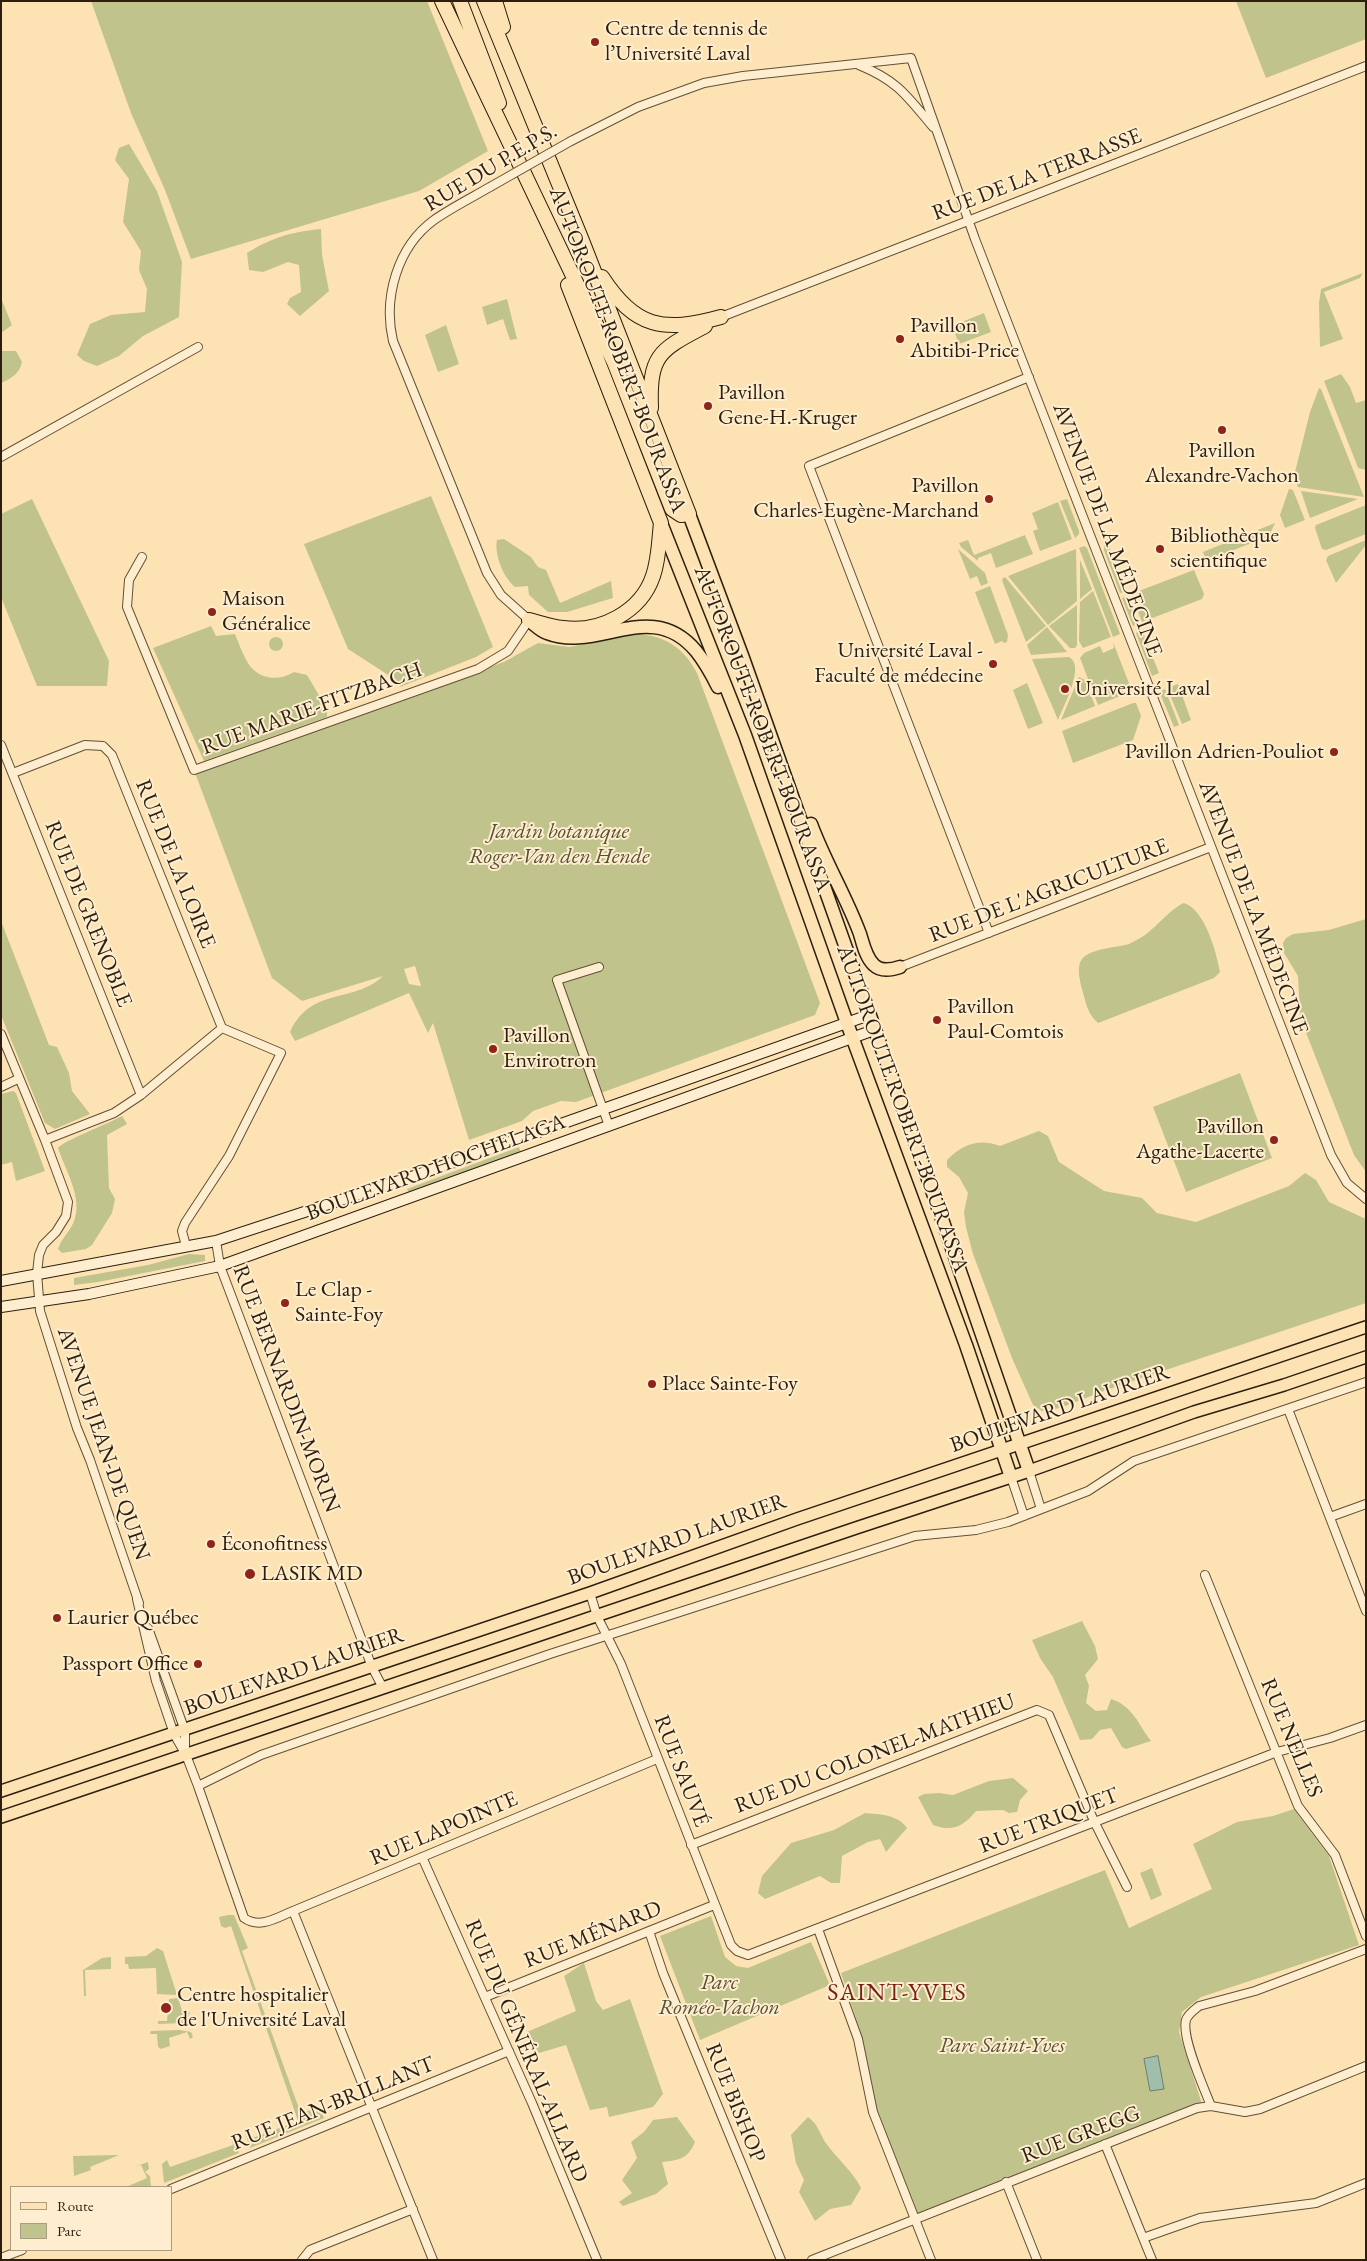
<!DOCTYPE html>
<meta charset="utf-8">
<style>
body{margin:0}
#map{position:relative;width:1367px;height:2261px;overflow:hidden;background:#fde3b3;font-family:"EB Garamond",serif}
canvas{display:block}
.frame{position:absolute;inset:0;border:2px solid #2c1f0f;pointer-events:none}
.legend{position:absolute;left:10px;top:2186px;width:162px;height:65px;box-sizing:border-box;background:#feedce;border:1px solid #aa9b82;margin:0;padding:6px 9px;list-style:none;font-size:15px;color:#2c1f0f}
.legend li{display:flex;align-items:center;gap:10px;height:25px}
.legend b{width:25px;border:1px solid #aa9b82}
</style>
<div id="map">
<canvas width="1367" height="2261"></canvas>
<div class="frame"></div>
<ul class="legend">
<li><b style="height:6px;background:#fde3b3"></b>Route</li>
<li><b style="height:14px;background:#c0c38c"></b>Parc</li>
</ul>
</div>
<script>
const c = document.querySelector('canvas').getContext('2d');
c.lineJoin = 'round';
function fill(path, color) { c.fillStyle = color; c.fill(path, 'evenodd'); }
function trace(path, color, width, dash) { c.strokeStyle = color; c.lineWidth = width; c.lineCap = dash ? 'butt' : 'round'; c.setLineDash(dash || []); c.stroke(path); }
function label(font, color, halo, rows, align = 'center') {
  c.font = font + ' "EB Garamond",serif'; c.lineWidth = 4; c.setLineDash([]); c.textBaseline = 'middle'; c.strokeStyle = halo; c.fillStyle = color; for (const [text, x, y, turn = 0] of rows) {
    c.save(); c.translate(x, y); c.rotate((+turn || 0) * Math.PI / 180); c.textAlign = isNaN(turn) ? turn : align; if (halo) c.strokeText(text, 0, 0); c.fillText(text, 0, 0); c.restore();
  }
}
fill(new Path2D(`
 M91,1h336l61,150 -69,40 -228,68 -26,-69 -34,-77z
 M1236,1h130v38l-100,39z
 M129,144l28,47 25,71 -3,55 -36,19 -24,20 -22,10 -13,-5 -7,-6 13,-31 21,-9 34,-3 2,-23 -8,-19 2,-19 -18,-29 6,-43 -14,-19 4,-12z
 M321,229l1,26 7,36 -29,25 -13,-12 3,-6 11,-6 -2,-27 -11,-3 -25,10 -14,-2 -2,-17c26,-16 44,-21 74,-24z
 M1363,273l-3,5 -36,14 19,47 -23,8 -1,-44 2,-14z
 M1,298l11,27 -11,8z
 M507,299l10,40 -7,1 -7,-21 -16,6 -5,-18z
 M984,313l7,19 -32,12 -7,-18z
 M446,325l13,39 -21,8 -13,-37z
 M1,351h15l6,11c-3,12 -10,16 -21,21z
 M1341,374l9,13 6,16 10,-3v70l-8,-2 -1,-3 -33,-84z
 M1319,388l2,1 43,108 -66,-10 -4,-11 16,-64z
 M1289,489l4,1 12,30 -20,8 -5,-13z
 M1301,491l50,7 7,1 -48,19z
 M431,496l62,151 -17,10 -76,30 -4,-7 -48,-31 -44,-105z
 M32,499l77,162 -2,25h-70l-36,-89v-83z
 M1067,499l12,32v3l-4,4 -15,-37z
 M1058,502l14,37 -32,12 -7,-20 5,-2 -6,-16z
 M1366,505v29l-40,16 -4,-1 -7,-21 1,-3z
 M1275,523l-6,13 -63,25 -3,-9z
 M1025,535l8,19 -37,14 -5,-15 -13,5v3l-17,-14 -2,-4 9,-3 6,15z
 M504,539l27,18 7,10 8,3 14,33 51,-22 2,17 -46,14h-19l-19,-17 -1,-9 -13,1c-12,-10 -21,-33 -18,-47z
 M1366,540v5l-30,38 -10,-23 2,-4z
 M1107,542l20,49 -7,2 -16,-43v-5z
 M1084,546l3,2 33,86 -7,3 -34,-89z
 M958,549l27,24 3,10 -7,3 -4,-10 -7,3z
 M1076,549l1,52 -29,24 -40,-49z
 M1080,560l12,29 -12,10z
 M1194,570l10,24 -2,5 -60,23 -11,-28z
 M1005,577l41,49 -20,16 -23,-59 -1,-4z
 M990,586l18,49 -1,7 -3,1 -2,-2 -7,3 -20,-52z
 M1093,591l18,46 -28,11 -4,-7 1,-39z
 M1128,596l11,28 -6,2 -11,-28z
 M1077,605v40l-2,3h-5l-21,-22z
 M211,626l5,10 19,-2c4,10 9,24 15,32 11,14 30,15 44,6l13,3 20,34v8l-123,44 -51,-113z
 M1047,627l20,25 -36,3 -4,-10z
 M1142,630l17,43 -7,3 -16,-43z
 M635,634c30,1 48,13 62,39l123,330 -5,12 -239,87 -15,-1 -28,10 -11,10 -53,19 -36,-117 -5,10 -19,-40 -114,48 -5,-9c21,-46 64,-28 93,-56l-81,25 -30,-23 -78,-208 310,-108 34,-19 31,4zM415,966l6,20h-1l-11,-2 -5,-15z
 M269 644a7 7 0 1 1 14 0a7 7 0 1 1-14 0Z
 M1113,642l19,49 -34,14 -18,-47 4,-5 16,-7 3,7 11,-5z
 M1069,657c17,8 -6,50 -11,63l-26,-61z
 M1079,677l6,3 10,26 -34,14z
 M1027,683l16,40 -15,6 -15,-39z
 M1178,684l13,36 -9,4 -15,-36z
 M1165,689l14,36 -5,2 -15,-36z
 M1133,703h3l5,13 -8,24 -60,23 -11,-32z
 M1184,903c21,7 32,48 36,69l-6,6 -116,45c-11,-10 -12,-20 -16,-34 -2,-8 -6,-22 0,-30 10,-11 33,-11 47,-15 4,-2 9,-5 13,-7 14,-9 29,-29 42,-34z
 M1366,919v253l-12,-17 -49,-125 -5,-16 -2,-38 -14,-23 -1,-10 3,-5 7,-4 36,-4z
 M1,921l48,124 8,2 12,26 3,18 18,23 -35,15 -10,-6 -44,-108z
 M1240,1073l32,85 -86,34 -33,-85z
 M13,1091l3,2 29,78 -29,10 -4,-19 -11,3v-71z
 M122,1116l5,8 -20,11 2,53 6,11 -3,14 -20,32 -6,4 -24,4 -4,-4c4,-12 14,-19 17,-31 7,-22 -11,-51 -17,-70 3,-6 54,-26 64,-32z
 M1039,1131l9,5 11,26 45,29 38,7 15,15 39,9 93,-36 16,-13 11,7 13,22 37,17v84l-257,86 -49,19 -18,3 -9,-6 -21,-47 -39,-104 -7,-27 -2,-15 4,-19 -9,-16 -12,-10v-7c16,-16 32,-22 53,-14z
 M519,1147l2,6 -112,40 -2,-4z
 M189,1254l16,1v6l-107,21 -24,3v-7l74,-13z
 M1082,1621l13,25 3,13 -13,16 4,11 -3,17 10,8 11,-1 4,-11c22,7 27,25 40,42l-25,8 -4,-2 -11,-19 -11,2 -8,9 -12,1 -27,-63 -13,-19 -8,-18z
 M1013,1778l15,13 -8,9 -3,12 -8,1 -6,-3 -27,1c-13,16 -24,21 -43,14l-15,-28 6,-3 15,-1 14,2 36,-14z
 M1294,1809l35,47 30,89 -158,52 -19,15 -3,20 23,72 -287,112 -37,-94 -16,-85 -21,-64 264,-103 24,58 83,-39 -19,-45 44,-22 36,-6z
 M865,1813c14,1 34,2 42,15l-21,24 -6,-13 -12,3 -26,14 -2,27h-9l-11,-7 -55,23 -7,-6 4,-17 29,-33 43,-13z
 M1152,1868l10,27 -11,5 -11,-27z
 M228,1915h6l14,33 -6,3 59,163 18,-8 5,12 -74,30 -5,-15 2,-1 3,7 48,-18 -67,-195 -6,2 -4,-2 -2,-9z
 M711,1916l14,41 11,9 12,2 63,-26 19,43 -130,55 -40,-104z
 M157,1948l6,3 14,44 -20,-1 -1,-26 -27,1 -1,-5h-3v-7l21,-1z
 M111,1957v12l-26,1 1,26h-2l-1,-26 19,-12z
 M584,1963l12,38 7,9 27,-11 33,95 -10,13 -44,10 -2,-10 -17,3 -24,-65 -27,8 -12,-21 49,-21 -12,-35z
 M178,1998l5,16 7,-2 -2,6 -5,5 -25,1v-3h9l2,-22z
 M179,2030l12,2 2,5 -3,2 -3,-7 -18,6 1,8 -9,3 -3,-2 -1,-13h-7l1,-3z
 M677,2117l18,25c-8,18 -16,18 -33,20l6,22 -12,10 -33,12 -4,-4 13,-9 -10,-13 15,-22 -6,-16 13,-10 9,-12z
 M808,2117c10,7 11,15 17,25 11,16 28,29 36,46l-10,17 -21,4 -15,12 -16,-29 5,-12 -8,-17 -5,-28z
 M231,2137l4,2 4,14 -75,30 -2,-19 5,-4 3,7 63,-22z
 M119,2155l-29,12 1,3 -17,6 -1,-20z
 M148,2162l1,7 -4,3 5,4 1,11h-25l21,-9 -6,-13 -7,2z`), '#c0c38c');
const water = new Path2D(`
 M1158,2056l6,33 -14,2 -6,-32z`);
fill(water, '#9fbeac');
trace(water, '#717e6d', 1);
const minor = new Path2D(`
 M859,65c39,16 48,31 74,62
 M571,141l67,-34 66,-24 39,-7 168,-18 64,181 356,916 16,28 19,16
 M721,317l645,-251
 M1,457l197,-110
 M142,557l-13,23 -2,27 67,163 284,-101 30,-18 21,-31 -28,-25 -14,-22 -94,-232c-10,-43 4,-94 41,-121 17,-12 37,-22 56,-33
 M1,745l140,350
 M13,773l72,-28 18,1 9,9 110,273 59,25 -52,103 -44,67 -3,8 4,15
 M989,933l-180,-467 220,-89
 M599,967l-42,13 52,146
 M900,967l311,-120
 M1,1034l44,106 23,62 -2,14 -10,16 -13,13 -4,10 -2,18 3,38 37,117 13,32 49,143
 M1,1087l17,-8
 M45,1140l69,-27 27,-18 81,-67
 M216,1241l4,25 152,401 11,21
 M1288,1409l78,202
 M1029,1471l12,38
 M1011,1477l13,39
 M1330,1517l36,-13
 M1205,1575l93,231 37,49 31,81
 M590,1593l7,23 24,48 110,281 6,6 11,4 529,-203 53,-14 36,-13
 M137,1599l19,82 18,53 12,21 12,31 46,132c16,11 32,0 49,-7l364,-152
 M148,1628l37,103v23
 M198,1786l63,-31 289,-101 365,-118 61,-6 32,-8 80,-31 46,-30 232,-79
 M691,1845l346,-135 12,5 45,106 33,66
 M422,1857l110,246 65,157
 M293,1911l140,349
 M818,1929l40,110 15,73 58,148
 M649,1931l14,42 118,287
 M485,1997l229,-92
 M1211,2106c-7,-18 -30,-69 -25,-86 2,-6 8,-10 13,-14l56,-15 111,-42
 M1105,2144l47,116
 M1006,2182l31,78
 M171,2189l338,-138
 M1143,2238l57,-20 116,-15 50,-20
 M1,2258l21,-8
 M302,2260l8,-10 103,-41
 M812,2260l385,-152 14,-2 34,6 15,-3 106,-43`);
const secondary = new Path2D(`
 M1,1281l215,-40 198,-65 455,-161
 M1,1307l88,-13 131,-28 654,-236`);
const primary = new Path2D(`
 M1,1791l589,-198 207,-74 569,-192
 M1,1817l855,-289 173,-57 165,-59 90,-27 82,-28`);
const trunk = new Path2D(`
 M689,514l54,144 190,535 96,278
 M661,523l84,212 102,288 119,322 45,132
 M531,622c5,4 10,9 16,11 51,20 104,-36 149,18 9,11 16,24 22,36
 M811,824c14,38 35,72 49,110 3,10 6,24 14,31 7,7 17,5 26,2`);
const motorway = new Path2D(`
 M442,1l172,361 58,147 9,6 8,-1 -108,-276 -97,-237
 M460,1l39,102
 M495,1l8,26
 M602,277c33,51 61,56 119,40
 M651,408c-2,-54 9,-58 54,-82
 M529,620c11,3 23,7 34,8 37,5 78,-16 90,-52 6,-17 6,-36 8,-53l-93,-238`);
trace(minor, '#605038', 10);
trace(secondary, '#2c1f0f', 12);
trace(primary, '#2c1f0f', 14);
trace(trunk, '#2c1f0f', 15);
trace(motorway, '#2c1f0f', 16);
trace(minor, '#feedce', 8);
trace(secondary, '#feedce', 10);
trace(primary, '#fde3b3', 11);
trace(trunk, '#fde3b3', 12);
trace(motorway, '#fde3b3', 14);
const minorBridge = new Path2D(`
 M490,187l81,-46`);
trace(minorBridge, '#605038', 10, []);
trace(minorBridge, '#feedce', 8);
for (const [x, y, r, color] of [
 [595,42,5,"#8f2418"],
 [900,339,5,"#8f2418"],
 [708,406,5,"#8f2418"],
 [1222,430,5,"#8f2418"],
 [989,499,5,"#8f2418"],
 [1160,549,5,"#8f2418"],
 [212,612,5,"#8f2418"],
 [993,664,5,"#8f2418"],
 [1065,689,5,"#8f2418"],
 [1334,752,5,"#8f2418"],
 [937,1020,5,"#8f2418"],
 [493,1049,5,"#8f2418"],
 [1274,1140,5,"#8f2418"],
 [285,1303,5,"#8f2418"],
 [652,1384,5,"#8f2418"],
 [211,1544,5,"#8f2418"],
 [250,1574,6,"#8f2418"],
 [57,1618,5,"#8f2418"],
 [198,1664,5,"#8f2418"],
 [166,2008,6,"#8f2418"]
]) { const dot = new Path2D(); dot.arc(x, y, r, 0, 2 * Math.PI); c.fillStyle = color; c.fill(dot); trace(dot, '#feedce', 2); }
label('22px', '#2c1f0f', '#feedce', [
 ["Centre de tennis de",605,29],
 ["l’Université Laval",605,54],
 ["Pavillon",910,326],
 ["Abitibi-Price",910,351],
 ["Pavillon",718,393],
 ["Gene-H.-Kruger",718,418],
 ["Pavillon",1222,451,"center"],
 ["Alexandre-Vachon",1222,476,"center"],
 ["Pavillon",979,486,"right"],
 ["Charles-Eugène-Marchand",979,511,"right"],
 ["Bibliothèque",1170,536],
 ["scientifique",1170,561],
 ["Maison",222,599],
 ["Généralice",222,624],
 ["Université Laval -",983,651,"right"],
 ["Faculté de médecine",983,676,"right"],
 ["Université Laval",1075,689],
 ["Pavillon Adrien-Pouliot",1324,752,"right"],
 ["Pavillon",947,1007],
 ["Paul-Comtois",947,1032],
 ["Pavillon",503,1036],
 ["Envirotron",503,1061],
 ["Pavillon",1264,1127,"right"],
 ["Agathe-Lacerte",1264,1152,"right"],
 ["Le Clap -",295,1290],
 ["Sainte-Foy",295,1315],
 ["Place Sainte-Foy",662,1384],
 ["Éconofitness",221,1544],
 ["LASIK MD",261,1574],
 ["Laurier Québec",67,1618],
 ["Passport Office",188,1664,"right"],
 ["Centre hospitalier",177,1995],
 ["de l'Université Laval",177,2020]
], 'left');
label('22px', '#2c1f0f', '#feedce', [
 ["RUE DU P.E.P.S.",491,168,-31],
 ["RUE DE LA TERRASSE",1037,175,-21],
 ["AUTOROUTE ROBERT-BOURASSA",617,350,69],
 ["AVENUE DE LA MÉDECINE",1107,530,69],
 ["RUE MARIE-FITZBACH",312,709,-20],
 ["AUTOROUTE ROBERT-BOURASSA",762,729,69],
 ["RUE DE LA LOIRE",175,864,68],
 ["RUE DE L'AGRICULTURE",1049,891,-21],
 ["AVENUE DE LA MÉDECINE",1253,908,69],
 ["RUE DE GRENOBLE",88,914,68],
 ["AUTOROUTE ROBERT-BOURASSA",902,1109,70],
 ["BOULEVARD HOCHELAGA",436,1168,-20],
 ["RUE BERNARDIN-MORIN",286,1389,69],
 ["BOULEVARD LAURIER",1060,1409,-19],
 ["AVENUE JEAN-DE QUEN",103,1444,71],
 ["BOULEVARD LAURIER",677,1540,-20],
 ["BOULEVARD LAURIER",294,1672,-19],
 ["RUE NELLES",1291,1738,67],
 ["RUE DU COLONEL-MATHIEU",875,1754,-21],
 ["RUE SAUVÉ",681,1771,69],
 ["RUE TRIQUET",1049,1821,-21],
 ["RUE LAPOINTE",444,1829,-23],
 ["RUE MÉNARD",593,1935,-22],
 ["RUE DU GÉNÉRAL-ALLARD",526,2051,67],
 ["RUE BISHOP",735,2103,68],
 ["RUE JEAN-BRILLANT",333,2104,-22],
 ["RUE GREGG",1081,2135,-21]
]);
label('italic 22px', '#585034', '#feedce', [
 ["Jardin botanique",559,832],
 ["Roger-Van den Hende",559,857],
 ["Parc",719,1983],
 ["Roméo-Vachon",719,2008],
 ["Parc Saint-Yves",1002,2046]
]);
c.letterSpacing = '1px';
label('24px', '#7a1f14', '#feedce', [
 ["SAINT-YVES",897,1993]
]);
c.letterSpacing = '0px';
</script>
